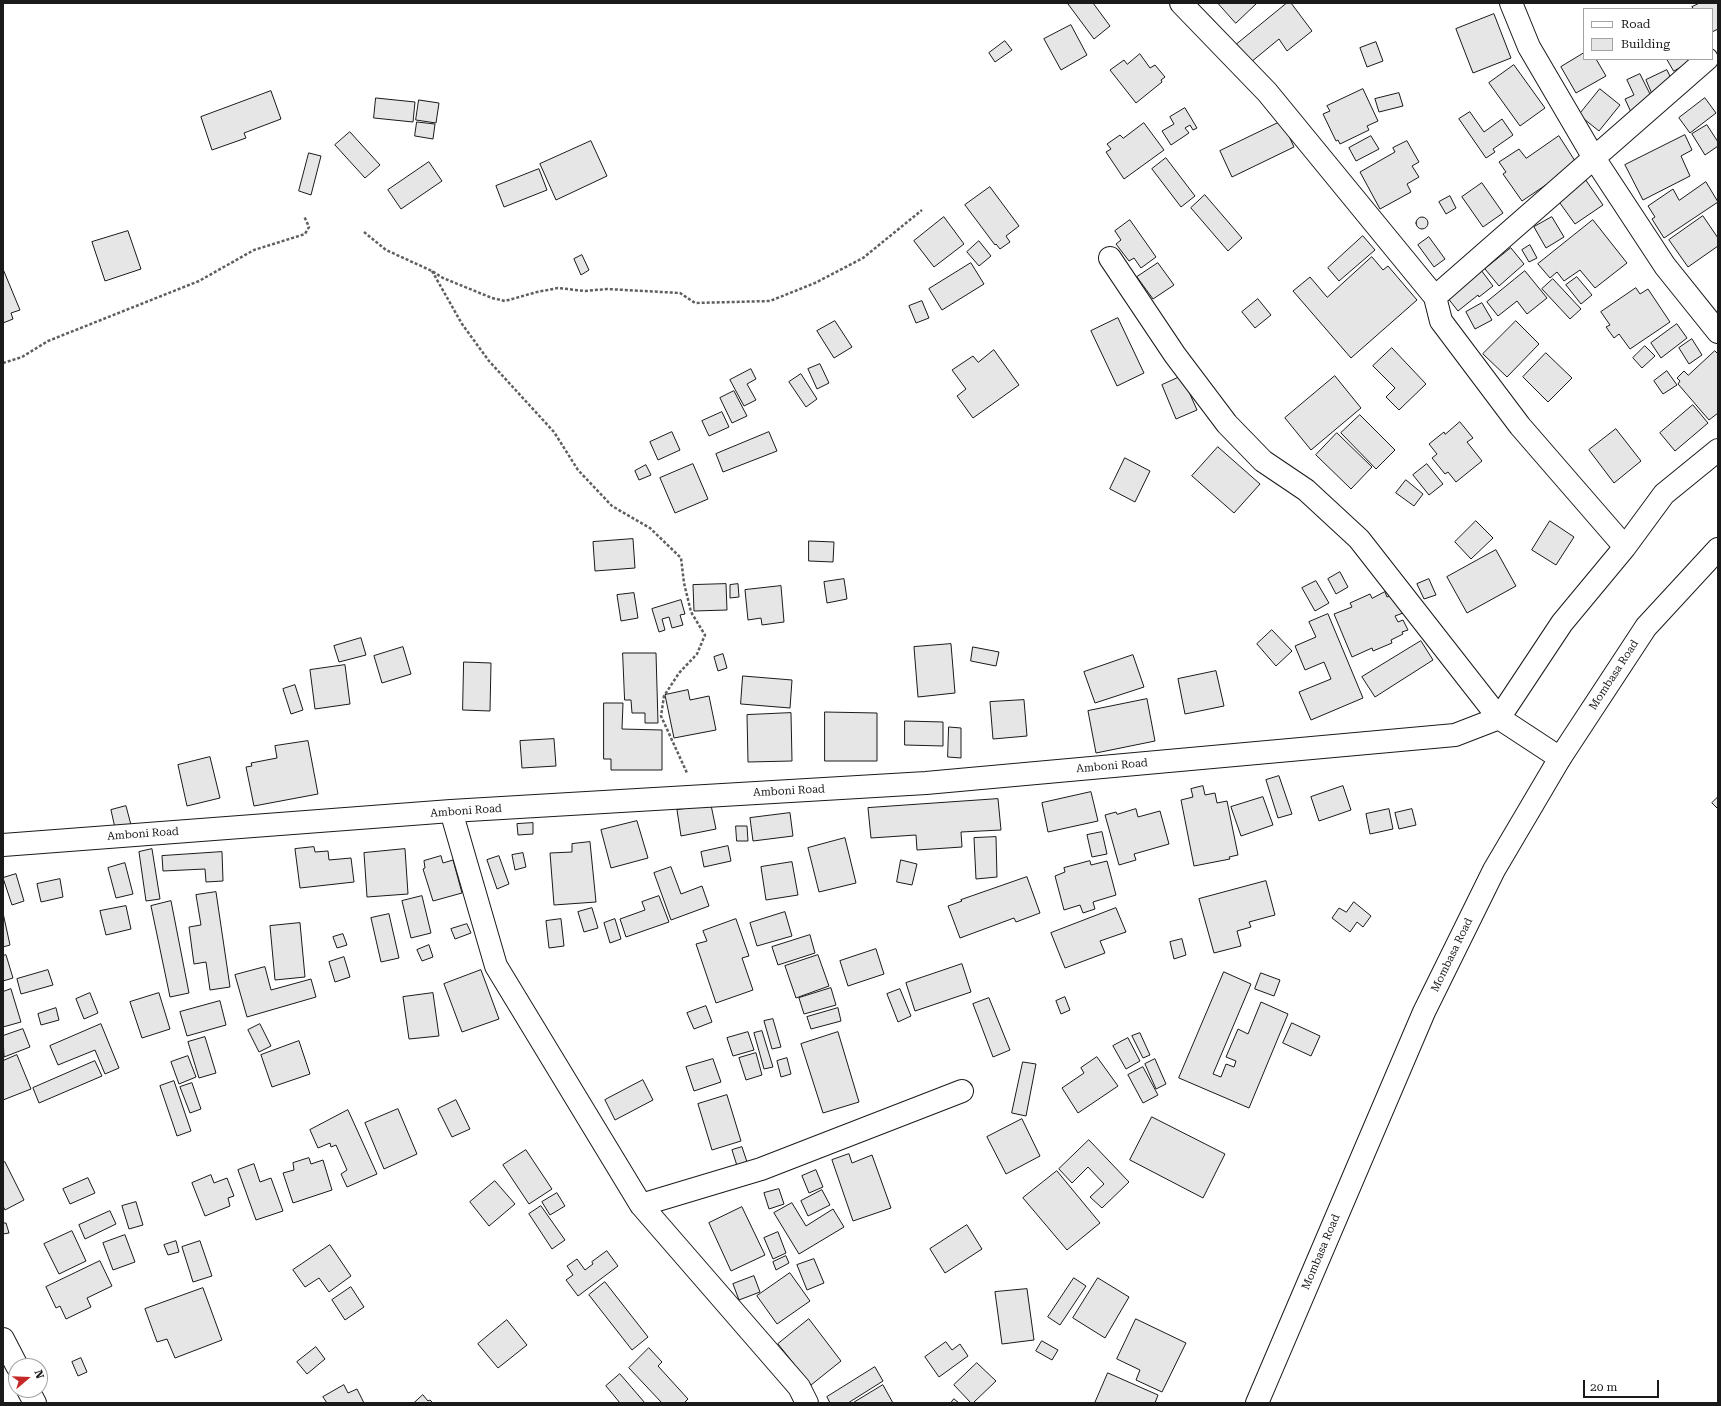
<!DOCTYPE html>
<style>
body{margin:0}
#map{position:relative;width:1721px;height:1406px;overflow:hidden;background:#fff;font-family:"Roboto Serif",serif}
canvas{display:block}
.frame{position:absolute;inset:0;border:4px solid #1a1a1a;pointer-events:none}
.legend{position:absolute;left:1583px;top:8px;width:130px;height:52px;box-sizing:border-box;background:#fff;border:1px solid #a3a3a3;margin:0;padding:5px 7px;list-style:none;font-size:12px;color:#1a1a1a}
.legend li{display:flex;align-items:center;gap:8px;height:20px}
.legend b{width:20px;border:1px solid #a3a3a3}
.north{position:absolute;left:8px;top:1358px;width:40px;height:40px;box-sizing:border-box;background:#fff;border:1px solid #a3a3a3;border-radius:50%;rotate:71deg;font-size:11px;font-weight:700;line-height:16px;text-align:center;color:#1a1a1a}
.north::after{content:'';display:block;margin:auto;width:14px;height:18px;background:#c62828;clip-path:polygon(50% 0,100% 100%,50% 72%,0 100%)}
.scale{position:absolute;left:1583px;top:1380px;width:76px;height:18px;box-sizing:border-box;border:2px solid #1a1a1a;border-top:0;padding-left:5px;font-size:12px;line-height:14px;white-space:nowrap;color:#1a1a1a;-webkit-text-stroke:3px #fff;paint-order:stroke}
</style>
<div id="map">
<canvas width="1721" height="1406"></canvas>
<div class="frame"></div>
<ul class="legend">
<li><b style="height:5px;background:#fff"></b>Road</li>
<li><b style="height:11px;background:#e6e6e6"></b>Building</li>
</ul>
<div class="north">N</div>
<div class="scale">20 m</div>
</div>
<script>
const c = document.querySelector('canvas').getContext('2d');
c.lineJoin = 'round';
function fill(path, color) { c.fillStyle = color; c.fill(path, 'evenodd'); }
function trace(path, color, width, dash) { c.strokeStyle = color; c.lineWidth = width; c.lineCap = dash ? 'butt' : 'round'; c.setLineDash(dash || []); c.stroke(path); }
function label(font, color, halo, rows, align = 'center') {
  c.font = font + ' "Roboto Serif",serif'; c.lineWidth = 3; c.setLineDash([]); c.textBaseline = 'middle'; c.strokeStyle = halo; c.fillStyle = color; for (const [text, x, y, turn = 0] of rows) {
    c.save(); c.translate(x, y); c.rotate((+turn || 0) * Math.PI / 180); c.textAlign = isNaN(turn) ? turn : align; if (halo) c.strokeText(text, 0, 0); c.fillText(text, 0, 0); c.restore();
  }
}
const building = new Path2D(`
 M1070,3h23l17,23 -16,13 -26,-35z
 M1218,3h39l-21,20z
 M1287,3h4l21,28 -25,20 -8,-12 -34,28 -14,-18z
 M1700,3h18v26l-6,3v-23h-18l-2,-2z
 M1494,14l17,44 -38,15 -17,-44z
 M1071,25l16,30 -26,15 -17,-31z
 M1005,41l7,9 -17,12 -6,-9z
 M1376,42l7,19 -16,6 -7,-19z
 M1584,53v6h12l10,17 -30,17 -15,-26z
 M1140,54l10,14 5,-3 10,12 -4,3 1,2 -26,21 -26,-33 14,-10 3,4z
 M1667,59h28l-21,12z
 M1514,65l31,43 -25,18 -31,-43z
 M1667,70l10,21 -22,10 -9,-21z
 M1640,74l18,36 -23,11 -10,-22 9,-4 -7,-15z
 M1363,89l15,32 -11,5 2,4 -29,14 -2,-4 -2,1 -13,-27 7,-3 -3,-5z
 M1600,89l20,16 -21,26 -20,-16z
 M271,91l10,28 -37,14 2,5 -34,12 -11,-33z
 M1399,93l4,13 -24,6 -4,-13z
 M376,98l39,4 -2,20 -39,-4z
 M1705,98l11,15 -26,20 -11,-15z
 M419,100l20,3 -3,20 -20,-3z
 M1185,108l12,20 -4,2 -3,-5 -5,3 4,5 -18,12 -9,-14 12,-7 -4,-7z
 M1470,112l14,20 18,-13 11,16 -20,14 2,3 -9,6 -27,-39z
 M1282,121l12,26 -62,30 -12,-26z
 M417,122l18,2 -2,15 -18,-3z
 M1144,123l20,27 -40,29 -18,-27 5,-3 -4,-5 13,-9 3,3z
 M1707,125l11,17v4l-13,9 -13,-21z
 M350,132l30,33 -15,13 -30,-33z
 M1685,135l7,15 -11,6 9,20 -47,24 -18,-35z
 M1371,136l8,13 -23,12 -7,-13z
 M1559,136l18,28 -55,37 -19,-27 3,-2 -7,-10 20,-13 7,9z
 M591,141l16,35 -51,24 -16,-36z
 M1407,141l12,21 -7,4 7,11 -12,7 4,8 -31,17 -20,-37 35,-20 -2,-4z
 M309,153l12,3 -10,39 -12,-4z
 M1166,158l29,38 -14,11 -29,-38z
 M429,162l13,19 -41,28 -13,-19z
 M539,169l8,21 -43,17 -8,-21z
 M1585,179l18,26 -28,19 -18,-25z
 M1706,182l12,20 -54,36 -12,-19 3,-2 -7,-11 25,-17 6,11z
 M1482,183l21,30 -20,14 -21,-30z
 M990,187l29,39 -13,10 4,6 -10,7 -4,-5 -1,1 -30,-40z
 M1205,195l37,43 -14,13 -37,-43z
 M1450,196l6,12 -10,6 -7,-12z
 M1703,216l15,22v8l-30,21 -19,-27z
 M1416 223a6 6 0 1 1 12 0a6 6 0 1 1-12 0Z
 M944,217l20,27 -30,23 -20,-26z
 M1552,217l12,20 -18,11 -12,-21z
 M1130,220l26,37 -15,11 -7,-10 -5,3 -13,-17 5,-4 -6,-9z
 M1593,220l34,43 -32,25 -15,-18 -16,11 -7,-9 -7,6 -12,-14z
 M128,231l13,38 -36,12 -13,-39z
 M1363,236l12,14 -36,31 -11,-13z
 M1429,237l16,22 -11,8 -16,-22z
 M979,241l12,15 -12,10 -12,-14z
 M1530,245l7,13 -8,4 -7,-12z
 M1511,248l13,16 -25,22 -14,-17z
 M582,255l7,15 -8,5 -7,-16z
 M1372,257l11,13 5,-4 29,34 -66,58 -58,-67 17,-14 17,20z
 M971,263l13,21 -42,26 -13,-21z
 M1158,263l16,22 -21,14 -16,-22z
 M3,269l17,41 -9,3 2,6 -10,4z
 M1481,270l12,16 -14,11 -1,-2 -20,16 -11,-14z
 M1525,271l22,27 -20,16 -10,-13 -19,15 -11,-14z
 M1577,277l15,18 -11,9 -15,-19z
 M1553,279l28,30 -11,10 -28,-30z
 M1636,288l4,6 8,-5 22,33 -40,27 -11,-15 -5,4 -8,-11 4,-2 -9,-13z
 M1258,299l13,16 -16,13 -13,-16z
 M922,301l7,17 -13,5 -7,-17z
 M1482,303l10,17 -17,9 -9,-17z
 M1118,318l26,55 -27,13 -26,-55z
 M835,321l17,26 -18,11 -17,-27z
 M1516,321l23,23 -32,33 -24,-23z
 M1677,324l10,14 -26,20 -10,-15z
 M1692,339l10,16 -13,9 -10,-16z
 M1645,346l10,10 -13,12 -9,-10z
 M1392,348l34,36 -27,26 -13,-13 9,-9 -22,-22z
 M994,350l25,35 -46,33 -16,-22 9,-7 -14,-19 21,-14 5,6z
 M1715,351l3,3v59l-9,7 -31,-36 2,-3 -3,-3 7,-7 4,4z
 M1546,353l26,25 -24,24 -25,-25z
 M820,364l9,19 -12,6 -9,-20z
 M751,369l5,10 -9,5 9,16 -12,6 -14,-26z
 M1667,371l10,14 -14,9 -9,-13z
 M801,374l16,25 -11,8 -17,-25z
 M1182,376l15,34 -21,9 -14,-34z
 M1335,376l26,32 -50,42 -26,-32z
 M734,391l13,25 -15,7 -12,-25z
 M1693,405l15,18 -33,28 -15,-18z
 M722,412l7,15 -20,9 -7,-15z
 M1360,415l35,35 -19,19 -35,-36z
 M1460,422l13,16 -6,4 15,19 -26,21 -8,-10 -3,2 -13,-16 5,-4 -8,-10 15,-12 1,2z
 M1616,429l25,32 -27,22 -25,-33z
 M672,432l8,18 -22,10 -8,-18z
 M769,432l8,19 -54,21 -7,-18z
 M1337,433l35,34 -21,22 -35,-34z
 M1218,447l42,37 -26,29 -42,-37z
 M1125,458l25,13 -15,31 -25,-13z
 M693,464l15,35 -33,14 -15,-35z
 M1427,464l16,20 -14,11 -16,-20z
 M646,465l5,10 -12,5 -4,-9z
 M1406,480l17,14 -9,12 -18,-13z
 M1476,521l17,17 -22,21 -16,-17z
 M1550,521l24,16 -18,28 -24,-15z
 M633,539l2,29 -40,3 -2,-29z
 M809,541l25,1 -1,20 -24,-1z
 M1496,550l20,36 -49,27 -20,-36z
 M1340,572l8,15 -12,7 -8,-15z
 M844,579l3,20 -20,4 -3,-21z
 M1429,579l7,16 -12,4 -7,-15z
 M1316,581l13,22 -14,8 -13,-23z
 M726,584l1,26 -33,1 -1,-26z
 M738,584l1,13 -9,1v-13z
 M781,586l3,36 -22,3 -1,-7 -13,2 -3,-30z
 M1385,592l2,5 7,-3 9,19 -8,3 3,6 5,-2 5,10 -6,2 1,2 -12,6 1,3 -19,8 -1,-3 -20,9 -18,-43 18,-7 -2,-4 20,-9 2,4z
 M634,593l4,25 -17,3 -4,-26z
 M681,600l4,14 -5,1 3,10 -11,3 -3,-11 -7,2 3,11 -6,2 -7,-23z
 M1328,614l35,84 -52,22 -12,-28 32,-13 -7,-17 -19,8 -10,-24 21,-9 -7,-15z
 M1272,630l20,21 -16,15 -19,-22z
 M361,638l5,17 -27,7 -5,-16z
 M1421,641l12,19 -58,37 -13,-20z
 M951,644l4,49 -37,4 -4,-50z
 M403,647l8,27 -29,9 -8,-27z
 M973,647l26,5 -3,14 -25,-5z
 M623,653h33l2,70h-13v-10h-13l-1,-13h-6z
 M723,654l4,14 -9,3 -4,-14z
 M1133,655l11,32 -49,16 -11,-31z
 M464,662l27,1 -1,48 -27,-1z
 M345,665l5,39 -35,5 -5,-39z
 M1216,671l8,35 -39,8 -7,-35z
 M743,676l49,4 -2,28 -49,-4z
 M295,685l8,25 -12,4 -8,-25z
 M688,690l2,10 19,-4 7,34 -42,8 -9,-43z
 M1147,699l8,42 -59,12 -8,-42z
 M1024,700l3,36 -34,3 -3,-37z
 M604,703h19l-1,26 40,1v40h-51v-11h-7z
 M825,712l52,1v48h-52z
 M791,713l1,48 -44,1 -1,-47z
 M905,721l38,1v24l-38,-1z
 M949,727l12,1v30l-13,-1z
 M554,739l2,27 -34,2 -2,-27z
 M308,741l10,53 -64,12 -8,-39 6,-1 -1,-3 26,-5 -2,-12z
 M210,757l10,41 -33,8 -9,-41z
 M1279,776l13,38 -14,4 -12,-38z
 M1203,786l2,9 10,-2 2,10 10,-2 11,54 -9,2 1,2 -36,7 -13,-66 12,-3 -2,-8z
 M1343,786l8,24 -32,11 -8,-24z
 M1091,792l7,29 -50,11 -6,-29z
 M1263,797l10,28 -32,11 -10,-29z
 M1718,797v12l-6,-6z
 M998,799l3,31 -40,2 1,15 -45,3 -1,-15 -45,3 -3,-30z
 M711,805l5,24 -35,7 -4,-26z
 M126,806l5,19 -16,3 -4,-18z
 M1136,809l2,8 22,-6 9,33 -35,10 2,6 -17,5 -14,-50 11,-3 1,2z
 M1389,809l4,20 -23,5 -4,-20z
 M1412,809l4,16 -17,4 -4,-16z
 M790,813l3,23 -40,5 -3,-23z
 M637,821l11,37 -37,10 -10,-38z
 M533,823v11l-15,1 -1,-11z
 M736,826h11l1,15h-11z
 M1102,832l5,22 -15,3 -5,-22z
 M996,837l1,40 -21,2 -2,-41z
 M845,838l11,45 -37,9 -11,-44z
 M590,842l6,60 -42,3 -4,-52 22,-1v-8z
 M728,846l3,15 -27,6 -3,-15z
 M314,847l1,5 13,-1 1,9 22,-2 3,24 -54,6 -5,-39z
 M152,849l8,50 -14,2 -7,-49z
 M405,849l3,45 -41,3 -3,-44z
 M222,852l1,29 -17,1 -1,-13 -42,2 -1,-15z
 M523,853l3,14 -11,3 -3,-15z
 M441,856l2,7 10,-3 9,33 -29,8 -10,-32 2,-1 -1,-7z
 M499,856l10,28 -12,5 -10,-29z
 M901,860l16,4 -5,21 -15,-3z
 M1090,861l1,4 16,-4 9,34 -23,7 2,7 -12,4 -3,-8 -16,5 -9,-34 10,-4 -1,-4z
 M792,862l6,33 -32,5 -5,-33z
 M125,863l8,31 -17,4 -8,-30z
 M671,867l10,27 21,-8 7,20 -38,14 -17,-47z
 M16,874l8,27 -12,4 -9,-27z
 M1027,877l13,36 -24,9 -2,-4 -54,20 -12,-32 14,-5 -1,-1z
 M60,879l3,18 -22,5 -4,-18z
 M1266,881l9,34 -26,7 2,5 -14,4 4,15 -27,7 -15,-54z
 M216,892l14,95 -20,3 -4,-28 -12,2 -5,-37 12,-2 -5,-30z
 M422,896l9,37 -20,5 -9,-37z
 M659,896l10,26 -43,15 -6,-18 25,-9 -3,-8z
 M171,901l18,92 -19,4 -19,-91z
 M1354,902l17,14 -8,11 -6,-5 -7,10 -18,-14 7,-10 7,4z
 M126,906l5,23 -25,6 -6,-24z
 M592,908l6,20 -14,4 -6,-20z
 M1116,908l10,24 -26,9 5,12 -40,15 -14,-35z
 M785,912l7,24 -35,10 -7,-23z
 M3,913l7,32 -7,2z
 M389,914l10,44 -18,4 -10,-44z
 M561,919l3,27 -15,2 -3,-27z
 M615,919l6,20 -11,4 -6,-20z
 M736,919l13,37 -7,2 11,32 -37,13 -20,-59 11,-3 -4,-10z
 M300,923l5,54 -30,3 -5,-54z
 M467,924l4,9 -16,6 -4,-10z
 M343,934l4,11 -10,3 -4,-11z
 M810,935l5,18 -37,12 -6,-18z
 M1182,939l4,16 -12,4 -4,-17z
 M429,945l4,12 -11,4 -5,-11z
 M876,949l8,25 -36,12 -8,-25z
 M6,955l7,23 -10,3v-25z
 M818,955l11,31 -33,12 -11,-32z
 M344,957l6,20 -15,5 -6,-20z
 M962,964l9,28 -56,19 -9,-28z
 M265,967l6,23 40,-11 5,18 -69,20 -12,-42z
 M48,970l5,15 -32,9 -4,-15z
 M481,970l18,49 -37,13 -18,-48z
 M1224,972l27,12 -38,90 8,3 5,-13 8,3 2,-6 -10,-4 12,-28 10,5 13,-32 27,12 -39,94 -70,-30z
 M1261,973l19,7 -6,16 -19,-7z
 M831,988l5,17 -32,9 -5,-16z
 M11,989l10,33 -18,5v-35z
 M900,989l11,27 -13,6 -11,-28z
 M90,993l8,20 -14,6 -8,-20z
 M159,993l11,36 -28,9 -12,-36z
 M433,993l6,43 -30,3 -6,-42z
 M1065,997l5,13 -9,4 -5,-13z
 M989,998l21,52 -17,7 -20,-53z
 M220,1001l6,24 -39,11 -7,-24z
 M706,1006l6,16 -18,7 -7,-16z
 M56,1008l3,12 -18,5 -3,-11z
 M838,1008l3,13 -30,8 -4,-12z
 M773,1019l8,28 -9,2 -8,-28z
 M1292,1023l28,13 -9,20 -28,-13z
 M101,1024l18,44 -14,6 -10,-24 -37,15 -8,-19z
 M260,1024l11,22 -12,6 -11,-22z
 M23,1029l7,18 -26,10 -1,-21z
 M762,1031l11,36 -9,2 -10,-36z
 M748,1032l6,18 -21,6 -6,-18z
 M838,1032l21,70 -36,11 -22,-69z
 M1140,1033l10,22 -7,3 -11,-22z
 M205,1037l11,36 -17,5 -11,-36z
 M1128,1038l12,23 -14,8 -13,-23z
 M299,1041l11,33 -38,13 -11,-32z
 M756,1053l6,22 -16,5 -7,-22z
 M17,1055l14,34 -28,11v-39z
 M188,1056l8,21 -17,7 -8,-22z
 M1097,1057l21,29 -40,27 -16,-25 22,-15 -3,-5z
 M787,1058l4,16 -10,3 -4,-16z
 M713,1059l8,23 -27,9 -8,-24z
 M1155,1059l11,25 -10,5 -11,-25z
 M95,1061l7,15 -63,27 -6,-15z
 M1023,1062l13,2 -10,52 -14,-3z
 M1143,1067l15,28 -15,8 -15,-28z
 M643,1080l10,20 -38,20 -10,-20z
 M174,1081l17,50 -14,5 -17,-50z
 M192,1083l9,26 -11,4 -10,-26z
 M727,1095l14,46 -29,9 -14,-46z
 M456,1100l14,29 -18,8 -14,-28z
 M398,1109l19,45 -33,15 -19,-46z
 M348,1110l29,64 -30,13 -6,-13 6,-4 -11,-25 -5,2 -1,-4 -12,5 -8,-18z
 M1152,1117l73,37 -22,44 -73,-38z
 M1022,1119l18,37 -34,18 -19,-37z
 M1089,1140l40,42 -27,26 -12,-11 14,-13 -16,-17 -16,16 -13,-14z
 M742,1147l7,21 -10,4 -7,-22z
 M526,1150l26,39 -23,15 -26,-39z
 M849,1154l3,9 20,-8 19,53 -38,13 -21,-61z
 M309,1158l2,6 12,-4 9,30 -39,13 -10,-30 11,-3 -1,-7z
 M5,1162l19,38 -19,10 -2,-4v-43z
 M254,1164l6,18 11,-4 12,33 -27,9 -18,-50z
 M816,1170l7,17 -14,6 -7,-17z
 M1057,1171l43,52 -33,27 -44,-52z
 M211,1175l3,8 13,-5 7,18 -6,2 2,8 -25,10 -13,-33z
 M88,1178l7,15 -25,11 -7,-15z
 M495,1181l20,23 -26,22 -19,-24z
 M779,1189l5,15 -15,5 -5,-16z
 M822,1190l8,15 -22,11 -7,-15z
 M557,1193l8,13 -15,9 -8,-13z
 M136,1202l7,23 -14,4 -7,-23z
 M792,1203l14,23 27,-17 11,18 -45,27 -25,-41z
 M541,1206l24,34 -13,9 -23,-35z
 M742,1207l23,48 -34,16 -22,-48z
 M110,1211l6,13 -31,15 -6,-14z
 M3,1223h3l3,10 -6,1z
 M967,1225l15,24 -37,24 -15,-24z
 M72,1231l14,30 -27,13 -15,-30z
 M778,1232l8,21 -13,6 -9,-21z
 M125,1235l10,27 -22,8 -10,-27z
 M176,1241l3,11 -11,3 -4,-10z
 M200,1241l12,35 -19,6 -11,-35z
 M330,1245l21,31 -22,16 -10,-14 -14,9 -12,-17z
 M607,1251l11,15 -40,30 -12,-16 7,-5 -6,-9 10,-7 8,11 8,-6 -1,-2z
 M786,1256l3,7 -13,7 -3,-8z
 M814,1259l10,24 -17,7 -10,-25z
 M100,1261l12,25 -25,12 4,9 -25,12 -6,-13 -4,2 -10,-21z
 M790,1273l20,28 -33,23 -20,-28z
 M754,1276l6,16 -21,8 -6,-16z
 M1074,1278l12,8 -26,39 -12,-8z
 M1098,1278l31,19 -24,41 -32,-20z
 M605,1282l43,55 -16,13 -43,-55z
 M351,1287l13,20 -19,13 -13,-20z
 M203,1288l19,52 -47,18 -8,-19 -10,3 -12,-33z
 M1027,1289l7,51 -32,4 -7,-52z
 M809,1319l32,42 -30,24 -33,-41z
 M1136,1319l50,24 -24,49 -26,-12 4,-10 -23,-11z
 M507,1320l20,25 -29,23 -20,-24z
 M1042,1341l16,9 -6,10 -16,-9z
 M946,1342l6,8 8,-6 8,12 -29,21 -14,-20z
 M316,1347l9,12 -18,15 -10,-12z
 M649,1348l13,14 -4,4 30,33 -4,4h-22l-33,-35z
 M81,1358l6,14 -9,4 -6,-14z
 M977,1363l19,18 -23,22h-2l-17,-18z
 M875,1367l8,14 -35,22h-18l-3,-6z
 M1108,1373l50,22 -3,8h-60z
 M620,1374l25,29h-25l-14,-17z
 M344,1385l4,8 9,-4 7,14h-37l-4,-6z
 M883,1385l10,18h-40z
 M423,1395l5,6 2,-1 3,3h-19z
 M954,1399l5,4h-8z`);
fill(building, '#e6e6e6');
trace(building, '#1a1a1a', 1);
const minor = new Path2D(`
 M1181,3l86,89 168,205 6,24 79,105 105,121
 M1511,3l18,44 65,111 71,108 53,66
 M1110,258l65,97 52,69 36,37 43,29 53,49 140,179 63,-95 63,-76 39,-53 54,-44
 M1435,297l272,-238
 M451,811l45,155 145,239 158,182 8,16
 M3,845l448,-34 475,-28 529,-48 44,-17 61,40
 M641,1205l120,-36 201,-78`);
const major = new Path2D(`
 M3,1339l14,27
 M28,1390l7,13`);
const highway = new Path2D(`
 M1257,1403l167,-391 70,-142 66,-112 86,-131 72,-78`);
trace(minor, '#1a1a1a', 24);
trace(major, '#1a1a1a', 24);
trace(highway, '#1a1a1a', 24);
trace(new Path2D(`
 M364,232l22,18 46,21 11,7 49,20 13,3 32,-9 21,-4 27,3 22,-2 73,4 15,10 75,-2 45,-18 48,-25 59,-48
 M432,271l30,53 27,37 65,71 24,38 34,36 38,22 31,30 3,25 7,29 14,23 -8,19 -18,19 -15,23 -3,20 26,57
 M3,363l19,-6 26,-16 151,-60 55,-31 51,-16 4,-7 -5,-11`), '#5f5f5f', 2.5, [3, 2]);
trace(minor, '#fff', 22);
trace(major, '#fff', 22);
trace(highway, '#fff', 22);
label('11px', '#1a1a1a', '#fff', [
 ["Mombasa Road",1614,675,-57],
 ["Amboni Road",1112,766,-5],
 ["Amboni Road",789,791,-3],
 ["Amboni Road",466,811,-4],
 ["Amboni Road",143,834,-4],
 ["Mombasa Road",1452,955,-64],
 ["Mombasa Road",1321,1252,-67]
]);
</script>
